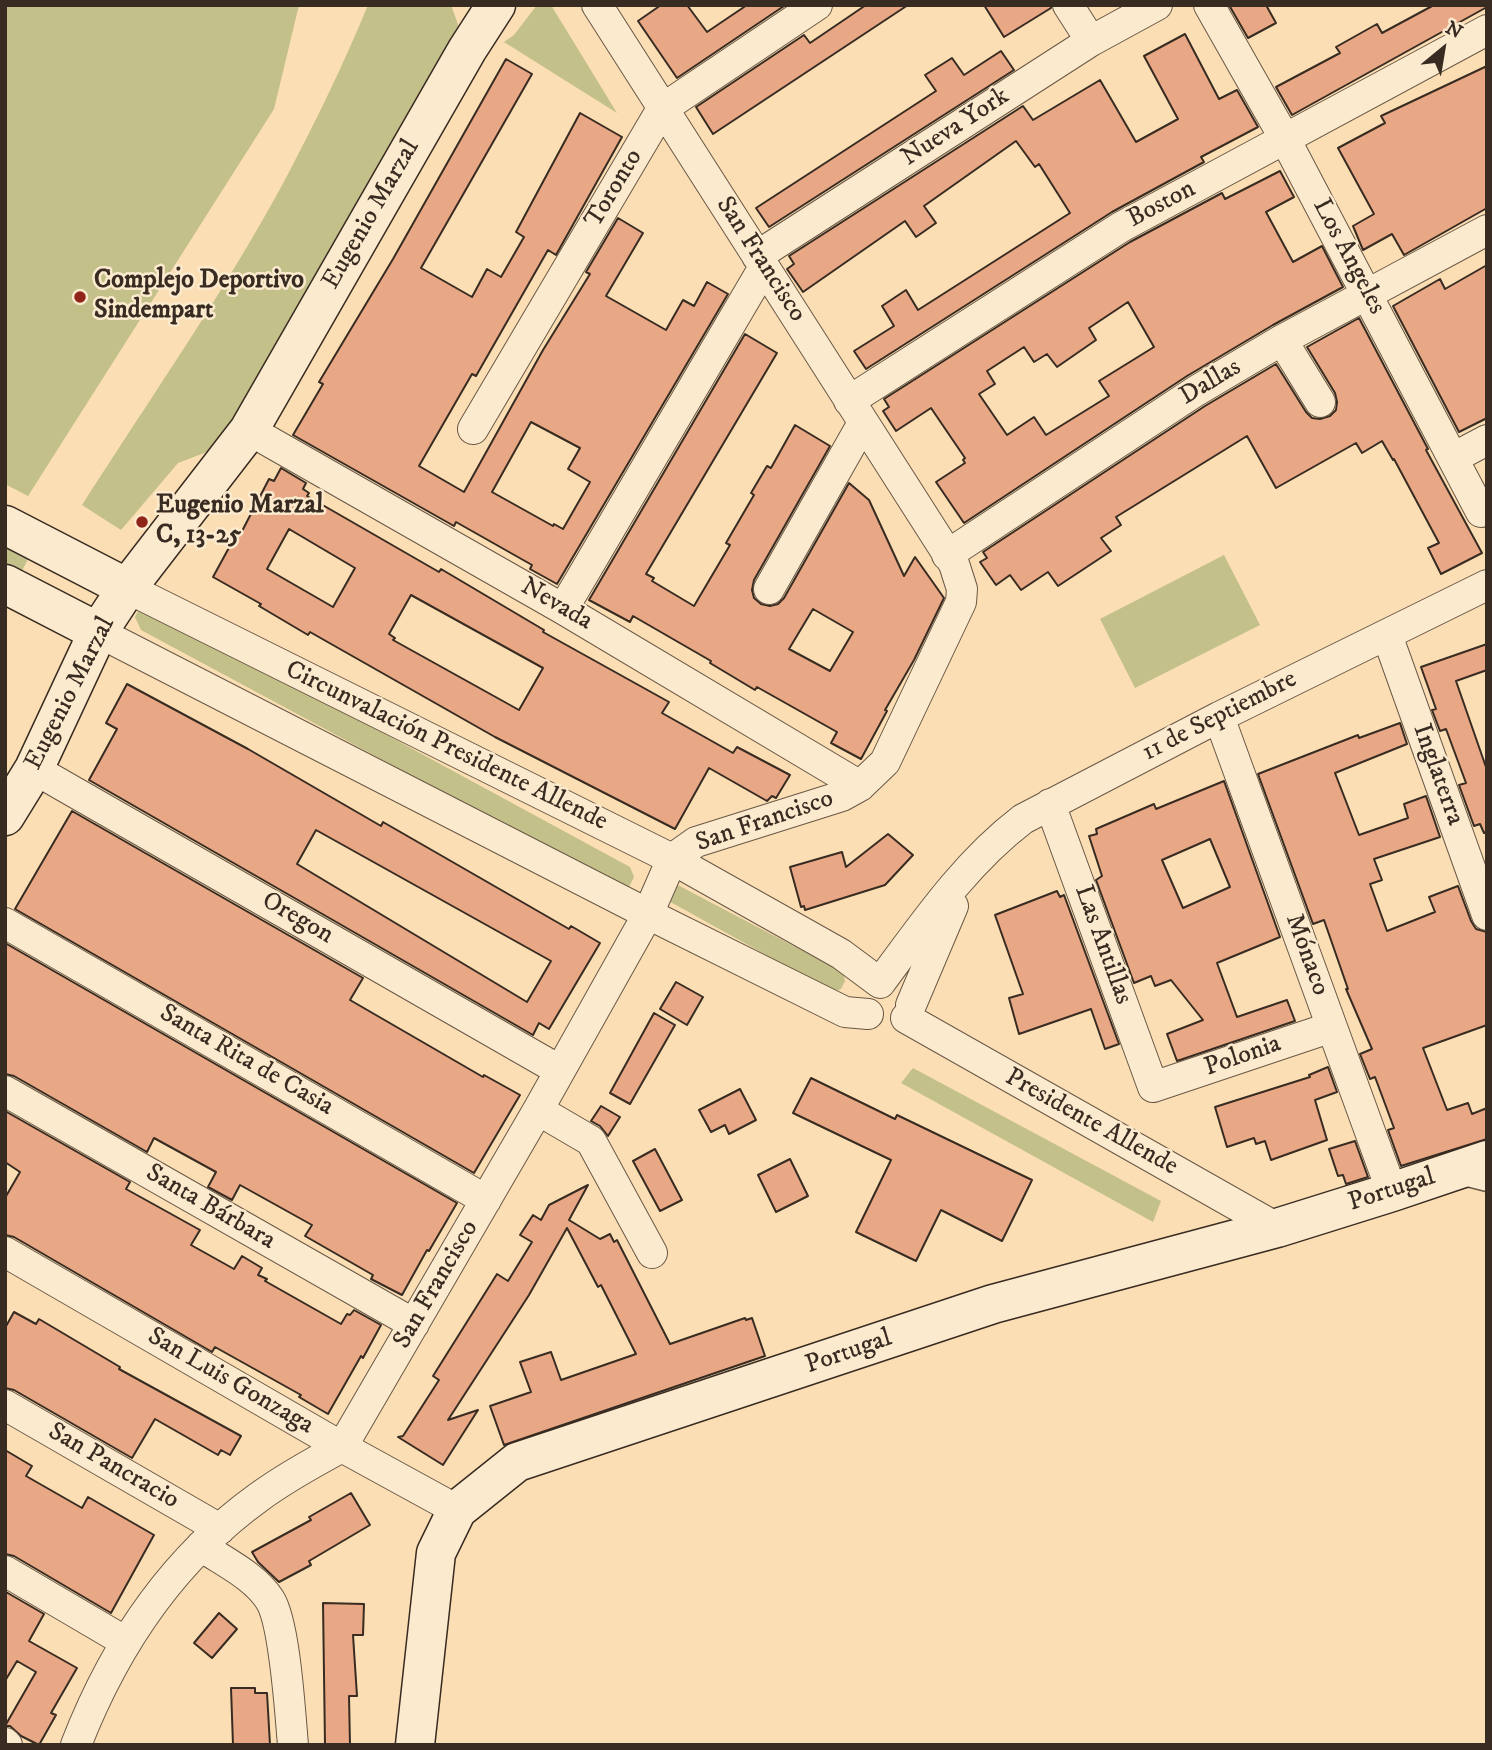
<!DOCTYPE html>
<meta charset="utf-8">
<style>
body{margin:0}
#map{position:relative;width:1492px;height:1750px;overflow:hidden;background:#fbdeb4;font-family:"IM FELL DW Pica",serif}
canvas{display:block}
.frame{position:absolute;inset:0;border:7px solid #382b21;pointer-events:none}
.north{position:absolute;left:1408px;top:14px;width:70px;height:70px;-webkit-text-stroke:5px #fceace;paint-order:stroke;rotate:30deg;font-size:19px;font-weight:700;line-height:28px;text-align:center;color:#382b21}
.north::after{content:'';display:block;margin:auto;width:24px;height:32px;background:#382b21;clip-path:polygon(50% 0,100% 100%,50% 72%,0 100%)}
</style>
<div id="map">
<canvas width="1492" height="1750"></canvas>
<div class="frame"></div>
<div class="north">N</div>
</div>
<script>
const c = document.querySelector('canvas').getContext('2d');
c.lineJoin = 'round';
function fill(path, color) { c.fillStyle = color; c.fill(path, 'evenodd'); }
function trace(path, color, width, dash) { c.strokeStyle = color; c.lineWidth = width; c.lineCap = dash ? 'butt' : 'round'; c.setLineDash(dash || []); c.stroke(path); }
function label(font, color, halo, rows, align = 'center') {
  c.font = font + ' "IM FELL DW Pica",serif'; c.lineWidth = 5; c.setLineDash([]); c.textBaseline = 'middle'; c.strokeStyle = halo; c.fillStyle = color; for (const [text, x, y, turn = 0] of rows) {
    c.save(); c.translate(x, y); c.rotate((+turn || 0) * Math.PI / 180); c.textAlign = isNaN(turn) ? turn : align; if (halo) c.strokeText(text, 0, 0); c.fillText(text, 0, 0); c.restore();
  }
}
fill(new Path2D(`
 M5,5h294l-25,104 -246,387 -23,-12z
 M368,5h83l8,22 -225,393 -22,30 -34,13 -57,67 -39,-25c69,-108 146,-218 206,-331 29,-55 56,-111 80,-169z
 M537,5h14l66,108 -113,-71 10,-7z
 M5,545l24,12 -9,18 -15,-7z
 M1224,555l36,70 -125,63 -35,-69z
 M151,607l479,260 4,10 -5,10 -14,-2 -474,-255 -6,-13 4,-8z
 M674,883l169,89 2,9 -4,8 -8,3 -168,-93z
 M913,1068l248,133 -8,21 -252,-139z`), '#c3c08a');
const building = new Path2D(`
 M661,5h26l20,27 40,-27 37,1 -107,72 -39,-57z
 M866,5h42l-195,129 -17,-27 108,-72 6,8z
 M984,5h67v3l-47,29z
 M1229,5h37l10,18 -28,15z
 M1434,5h53v2l-195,108 -16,-28 64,-34 -4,-6 41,-23 5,9z
 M1185,34l34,65 18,-9 21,37 -57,30 3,5 -92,50 -246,157 -12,-18 40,-25 -12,-20 24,-16 12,20 152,-97 -31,-49 -4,3 -19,-26 -92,65 12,17 -20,14 -11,-16 -102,71 -16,-23 7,-5 -5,-8 234,-150 10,14 67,-40 36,62 42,-23 -34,-63z
 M1001,51l13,19 -245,157 -13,-19 180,-117 -11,-16 27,-17 12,17z
 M506,59l26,15 -111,194 51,29 15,-28 14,8 23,-40 -8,-5 64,-119 42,24 -66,118 -8,-5 -72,126 -4,-2 -53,92 45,26 79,-142 47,-76 -4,-2 32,-54 25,15 -37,63 60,34 17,-30 11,6 13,-24 21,12 -171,290 -27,-15 2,-4 -76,-43 -2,4 -161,-91 30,-51 -4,-2 74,-123zM531,422l49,26 -12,21 22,13 -27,47 -9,-5 -1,2 -61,-34z
 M1487,66v142l-83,47 -12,-21 -29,16 -10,-24 21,-12 -36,-66 47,-25 -4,-7z
 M1280,171l14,26 -28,15 27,50 29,-16 21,41 -70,38 -86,51 -223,147 -28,-41 29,-19 -2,-3 2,-2 -34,-50 -35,23 -13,-20 6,-4 -5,-8 246,-157 92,-49 3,6zM1128,302l26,45 -55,34 10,15 -63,39 -12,-18 -27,18 -28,-41 16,-10 -8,-13 37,-24 10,15 13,-8 10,13 39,-27 -7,-12z
 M1487,265v153l-28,14 -66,-126 47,-27 5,10z
 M1359,318l69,131 -2,1 56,103 -41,21 -13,-26 11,-5 -45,-84 -1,1 -11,-19 -20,12 -6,-10 -80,45 -29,-52 -131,81 5,8 -20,13 10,13 -53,35 -10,-14 -27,18 -11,-15 -14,10 -16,-23 7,-4 -4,-6 222,-146 71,-42 30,48 6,6 8,1 10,-3 6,-6 1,-8 -2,-9 -28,-46z
 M745,334l32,19 -131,221 8,4 -2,3 42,25 36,-61 -4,-2 28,-48 -3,-2 16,-27 4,2 24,-43 35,21 -76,134 -2,10 2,8 7,6 9,2 8,-2 6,-6 65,-115 20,17 35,76 11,-19 29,41 -30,62 -29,50 2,1 -26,48 -30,-16 6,-11 -80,-45 -2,3 -45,-27 1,-2 -78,-45 -3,6 -41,-22zM813,609l40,23 -23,39 -41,-22z
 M281,468l25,15 -3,6 6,4 -2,3 132,76 2,-3 103,61 -1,2 126,70 -7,11 71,40 4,-6 53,28 -14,23 -4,-2 -5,5 -58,-33 -34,61 -180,-92 -185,-105 -2,3 -49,-29 2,-2 -48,-27 24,-44 3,2 29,-56 5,2zM289,529l66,39 -22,39 -66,-38zM411,595l132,73 -24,42 -126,-70 2,-2 -6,-4z
 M1487,644v26l-31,11 31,89v62l-3,1 -4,-9 -6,2 -15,-41 7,-2 -20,-54 -6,2 -8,-21 4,-1 -15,-42z
 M127,684l121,65 133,77 2,-4 186,107 2,-3 29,17 -51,86 -10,-6 -6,12 -444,-255 28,-51 -11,-6zM316,830l235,131 -24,41 -230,-138z
 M1400,723l7,21 -72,29 24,62 49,-17 -4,-14 22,-8 14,41 -66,22 8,21 -12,4 17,47 48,-19 -6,-15 29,-11 13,35 5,8 11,3v93l-64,23 24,62 21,-7 4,11 15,-6v31l-86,27 -13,-36 6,-2 -19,-51 -5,2 -10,-25 12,-5 -26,-60h2l-24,-69 -11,4 -55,-150 100,-39 1,3z
 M1224,781l56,156 -63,26 20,54 50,-17 8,21 -118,40 -10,-27 36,-14 -32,-40 -16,6 -4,-10 -17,7 -38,-103 6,-4 -13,-40 8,-2 -1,-5 58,-25 2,5zM1210,839l20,48 -47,21 -21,-48z
 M72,811l291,167 -13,22 133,77 1,-2 36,20 -46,78 -459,-264z
 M888,834l25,21 -28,30 -80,25 -1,-4 -3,1 -11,-40 52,-15 4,15z
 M1057,891l3,6 4,-2 55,149 -14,5 -14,-40 -72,25 -10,-36 14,-4 -28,-79z
 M5,943l452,260 -28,48 -2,-1 -25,45 -31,-16 2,-4 -68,-39 7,-11 -72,-40 -8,15 -24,-13 8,-15 -62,-34 -7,14 -133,-76 -9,-2z
 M676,982l27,15 -16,28 -27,-16z
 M654,1013l21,12 -45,79 -20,-11z
 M1328,1067l9,25 -22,8 12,40 -56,20 -6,-19 -9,3 -2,-6 -27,9 -12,-40 95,-30 -1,-2z
 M811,1078l84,41 2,-4 135,65 -30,61 -61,-31 -25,51 -60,-29 35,-72 -98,-47z
 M740,1089l16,31 -27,14 -4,-9 -14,7 -12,-22z
 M601,1106l19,11 -12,19 -8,-10 -9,-5z
 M5,1111l125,71 -4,7 74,41 -9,15 43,24 8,-13 20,12 -4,7 9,4 -2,2 76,43 6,-10 3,1 4,-5 27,15 -18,33 -2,-2 -33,58 -29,-17 2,-2 -86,-48 -3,5 -198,-115 -9,-2v-37l15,-26 -15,-10z
 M1355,1141l13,36 -22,7 -3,-9 -5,1 -9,-27z
 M655,1149l27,51 -22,11 -27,-50z
 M790,1159l18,37 -32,16 -18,-37z
 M588,1185l-19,35 31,19 10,-5 4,8 3,-2 53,104 75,-26 1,2 6,-2 13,38 -261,89 -14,-39 41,-14 -11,-30 31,-10 10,28 75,-26 -35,-69 -3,2 -31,-59 -38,67 -81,125 30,-10 -35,55 -45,-28 5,-1 36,-56 -6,-4 64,-102 11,7 24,-39 -12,-7 13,-20 8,5 8,-15z
 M14,1312l22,12 3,-5 81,48 -1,2 122,67 -11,19 -9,-5 -3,5 -63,-36 -23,39 -118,-68 -9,-2v-60z
 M5,1450l27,16 -6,10 56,32 6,-11 66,38 -43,78 -97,-57 -9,-2z
 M351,1493l19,32 -61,36 2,4 -32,17 -21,-20 -6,-10 59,-32 -2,-3z
 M6,1592l38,22 -15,27 48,27 -26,45 5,2 -17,30 -18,-9 -11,-10h-5l31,-54 -19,-11 -12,20z
 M323,1603l41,1 -1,31h-10l4,61h-8l1,49h-25z
 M219,1613l18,16 -25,29 -18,-15z
 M231,1688h24v5h12l3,52h-37z`);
fill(building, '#e8a885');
trace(building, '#382b21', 2);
const service = new Path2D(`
 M1463,1178l24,6`);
const minor = new Path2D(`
 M1068,5l23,36
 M1209,5l76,134 196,373
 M757,256l334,-215 66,-36
 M1282,340l38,62
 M849,401l272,-174 366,-197
 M473,429l189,-320 155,-104
 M249,430l314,179 297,177
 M1453,458l34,-18
 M947,555l249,-164 86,-51 205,-110
 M127,588l545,271 169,95 39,29c43,-58 85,-120 143,-164l196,-102 268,-132
 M769,589l94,-166
 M563,609l201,-342
 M98,632l550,282 197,98 23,2
 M1387,635l100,280
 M1219,717l173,475
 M34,769l525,301
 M1050,804l103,283 179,-60
 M5,923l481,277
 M911,1005l42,-99
 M906,1018l371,210
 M5,1091l409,233
 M538,1110l53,31 61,112
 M5,1252l337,195 115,63
 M5,1405l215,124
 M201,1546c23,16 54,30 69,54 15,24 20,112 23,145
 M5,1571l121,71
 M5,1743l2,2
 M76,1745c38,-98 97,-186 183,-248 26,-19 55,-35 83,-50l196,-337 110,-196 24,-55 24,-17 146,-46 18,-10 25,-24 76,-160 1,-13 -8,-25 -357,-559`);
const secondary = new Path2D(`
 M5,525l122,63
 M5,584l93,48
 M5,816l29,-47 64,-137 29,-44 122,-158 218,-380 29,-45
 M415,1745l21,-192 21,-43 60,-48 476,-158 284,-76 115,-36 95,-32`);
trace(service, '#695846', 17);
trace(minor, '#695846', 32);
trace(secondary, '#382b21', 41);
trace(service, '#fceace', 14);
trace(minor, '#fceace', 30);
trace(secondary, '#fceace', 38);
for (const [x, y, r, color] of [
 [80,297,7,"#8f2418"],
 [142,522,7,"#8f2418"]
]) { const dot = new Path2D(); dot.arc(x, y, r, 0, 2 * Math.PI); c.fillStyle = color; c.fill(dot); trace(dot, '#fceace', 2.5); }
label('26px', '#382b21', '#fceace', [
 ["Nueva York",956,128,-33],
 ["Toronto",615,189,-59],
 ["Boston",1162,205,-28],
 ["Eugenio Marzal",372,215,-60],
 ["Los Angeles",1348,257,62],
 ["San Francisco",760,260,57],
 ["Dallas",1211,383,-31],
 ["Nevada",556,605,30],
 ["Eugenio Marzal",71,694,-63],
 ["11 de Septiembre",1220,717,-27],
 ["Circunvalación Presidente Allende",446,747,26],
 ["Inglaterra",1437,775,70],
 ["San Francisco",765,822,-19],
 ["Oregon",297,919,30],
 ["Las Antillas",1102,945,70],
 ["Mónaco",1306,955,70],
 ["Polonia",1243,1057,-19],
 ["Santa Rita de Casia",246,1061,30],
 ["Presidente Allende",1091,1123,29],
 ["Portugal",1392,1191,-18],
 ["Santa Bárbara",210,1208,30],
 ["San Francisco",437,1285,-60],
 ["Portugal",849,1353,-19],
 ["San Luis Gonzaga",230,1382,30],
 ["San Pancracio",113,1467,30]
]);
label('bold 26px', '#382b21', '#fceace', [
 ["Complejo Deportivo",94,282],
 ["Sindempart",94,312],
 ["Eugenio Marzal",156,507],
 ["C, 13-25",156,537]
], 'left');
</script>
